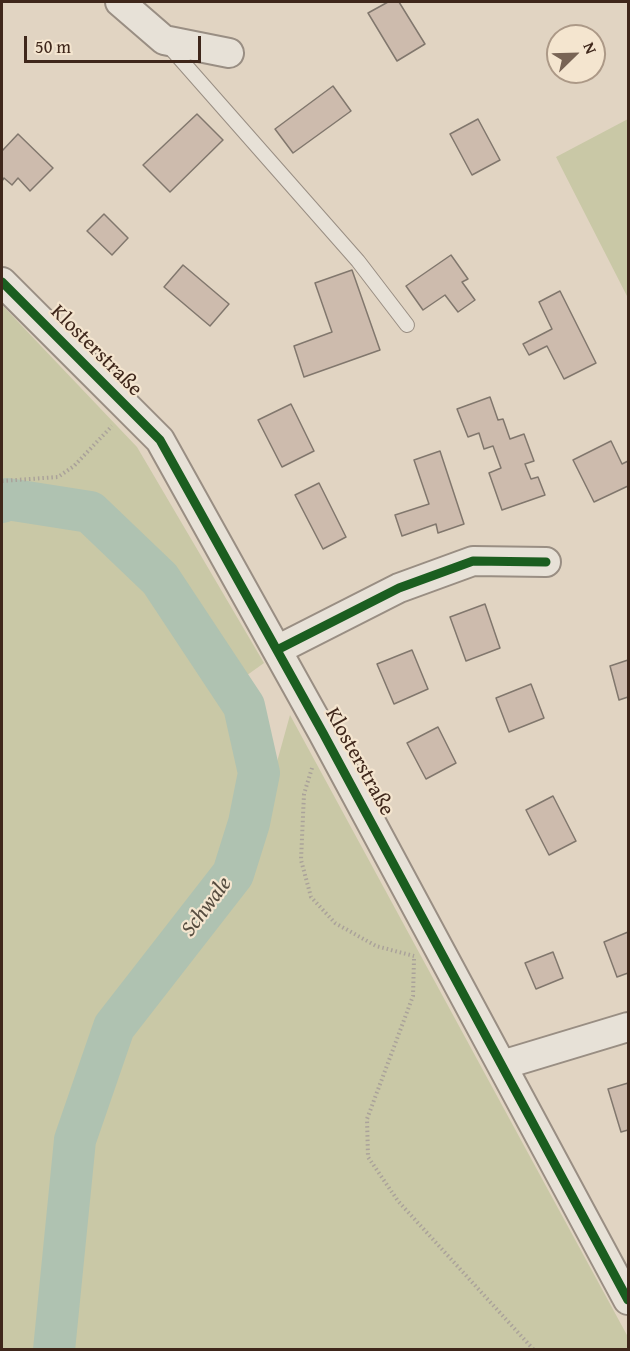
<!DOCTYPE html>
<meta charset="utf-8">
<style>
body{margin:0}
#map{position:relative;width:630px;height:1351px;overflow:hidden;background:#e1d4c2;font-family:"Gentium Book Plus",serif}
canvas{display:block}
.frame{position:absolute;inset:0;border:3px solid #3f271b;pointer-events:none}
.north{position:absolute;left:546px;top:24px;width:60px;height:60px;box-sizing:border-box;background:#f4e5cf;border:2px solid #ac9987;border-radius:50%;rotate:67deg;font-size:16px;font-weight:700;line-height:24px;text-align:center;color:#3f271b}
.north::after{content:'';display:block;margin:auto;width:21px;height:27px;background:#786455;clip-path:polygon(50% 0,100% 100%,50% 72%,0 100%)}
.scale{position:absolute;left:24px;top:36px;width:177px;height:27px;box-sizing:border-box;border:3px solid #3f271b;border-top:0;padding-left:8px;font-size:18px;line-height:21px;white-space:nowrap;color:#3f271b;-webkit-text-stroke:4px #f4e5cf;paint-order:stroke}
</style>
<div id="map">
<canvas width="630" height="1351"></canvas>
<div class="frame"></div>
<div class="north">N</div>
<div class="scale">50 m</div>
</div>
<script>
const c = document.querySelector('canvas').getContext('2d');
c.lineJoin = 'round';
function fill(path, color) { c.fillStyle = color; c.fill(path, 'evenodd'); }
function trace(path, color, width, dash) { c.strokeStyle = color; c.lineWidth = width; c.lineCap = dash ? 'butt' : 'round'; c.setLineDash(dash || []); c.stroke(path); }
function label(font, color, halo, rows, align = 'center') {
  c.font = font + ' "Gentium Book Plus",serif'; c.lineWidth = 4.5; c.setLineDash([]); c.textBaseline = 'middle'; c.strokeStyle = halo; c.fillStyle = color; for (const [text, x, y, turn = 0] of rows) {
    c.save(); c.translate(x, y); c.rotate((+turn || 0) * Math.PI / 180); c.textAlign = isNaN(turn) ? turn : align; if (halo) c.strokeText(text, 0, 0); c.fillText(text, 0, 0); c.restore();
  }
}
fill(new Path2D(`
 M628,119v179l-72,-141z
 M2,305l135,142 127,216 -21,15 32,91 15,-54 338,622v12h-626z`), '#c9c8a6');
trace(new Path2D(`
 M2,502l5,-3 83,13 70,67 84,127 15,67 -10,50 -16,51 -119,153 -39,113 -21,210`), '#afc2b1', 42);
const building = new Path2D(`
 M388,2h11l26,42 -28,17 -29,-48z
 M333,86l18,25 -58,42 -18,-24z
 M197,114l26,26 -53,52 -27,-27z
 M478,119l22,41 -28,15 -22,-41z
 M18,134l35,34 -23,23 -12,-13 -6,7 -8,-7 -2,3v-30z
 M104,214l24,24 -16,17 -25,-24z
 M451,255l17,24 -6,3 13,18 -17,12 -13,-17 -22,15 -17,-24z
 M183,265l46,39 -19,22 -46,-39z
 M352,270l28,80 -76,27 -10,-31 38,-14 -17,-49z
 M560,291l36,72 -32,16 -17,-33 -18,9 -6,-11 29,-15 -13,-27z
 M490,397l8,23 5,-1 7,20 14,-5 10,27 -9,3 6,15 7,-2 7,18 -43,15 -13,-37 12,-5 -8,-22 -9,3 -5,-16 -11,4 -11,-28z
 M291,404l23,47 -32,16 -24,-47z
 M611,441l11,23 6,-3v25l-34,16 -21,-42z
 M440,451l24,73 -26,9 -2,-9 -34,12 -7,-21 34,-11 -15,-44z
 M319,483l27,54 -23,12 -28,-54z
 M485,604l15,44 -34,13 -16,-44z
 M412,650l16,39 -34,15 -17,-40z
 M628,660v37l-9,3 -9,-34z
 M531,684l13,34 -35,14 -13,-34z
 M438,727l18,36 -30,16 -19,-36z
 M553,796l23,45 -27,14 -23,-45z
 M628,932v41l-11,4 -13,-35z
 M553,952l10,26 -27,11 -11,-26z
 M628,1083v47l-7,2 -13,-43z`);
fill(building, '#cdbbad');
trace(building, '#81776d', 1.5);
const service = new Path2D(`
 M167,44l191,217 49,64`);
const minor = new Path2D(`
 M120,2l44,38 65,13
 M2,282l158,158 163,293 305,567
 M277,650l122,-62 74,-27 73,1
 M502,1065l126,-38`);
trace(service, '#998e83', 16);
trace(minor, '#998e83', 32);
trace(new Path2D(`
 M2,481l56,-4 16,-11 38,-40
 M312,768l-8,26 -3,66 10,37 24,26 41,23 38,10
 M414,959l-1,37 -46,123 1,38 30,44 136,149`), '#aaa29a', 4, [1.5, 3]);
trace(service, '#e7e1d7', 14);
trace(minor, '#e7e1d7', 28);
trace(new Path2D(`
 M2,282l158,158 163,293 305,567
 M277,650l122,-62 74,-27 73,1`), '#1b5e20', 9);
label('21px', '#3f271b', '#f4e5cf', [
 ["Klosterstraße",96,351,45],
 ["Klosterstraße",359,762,61]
]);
label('italic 22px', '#564c3f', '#f4e5cf', [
 ["Schwale",207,907,-53]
]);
</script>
